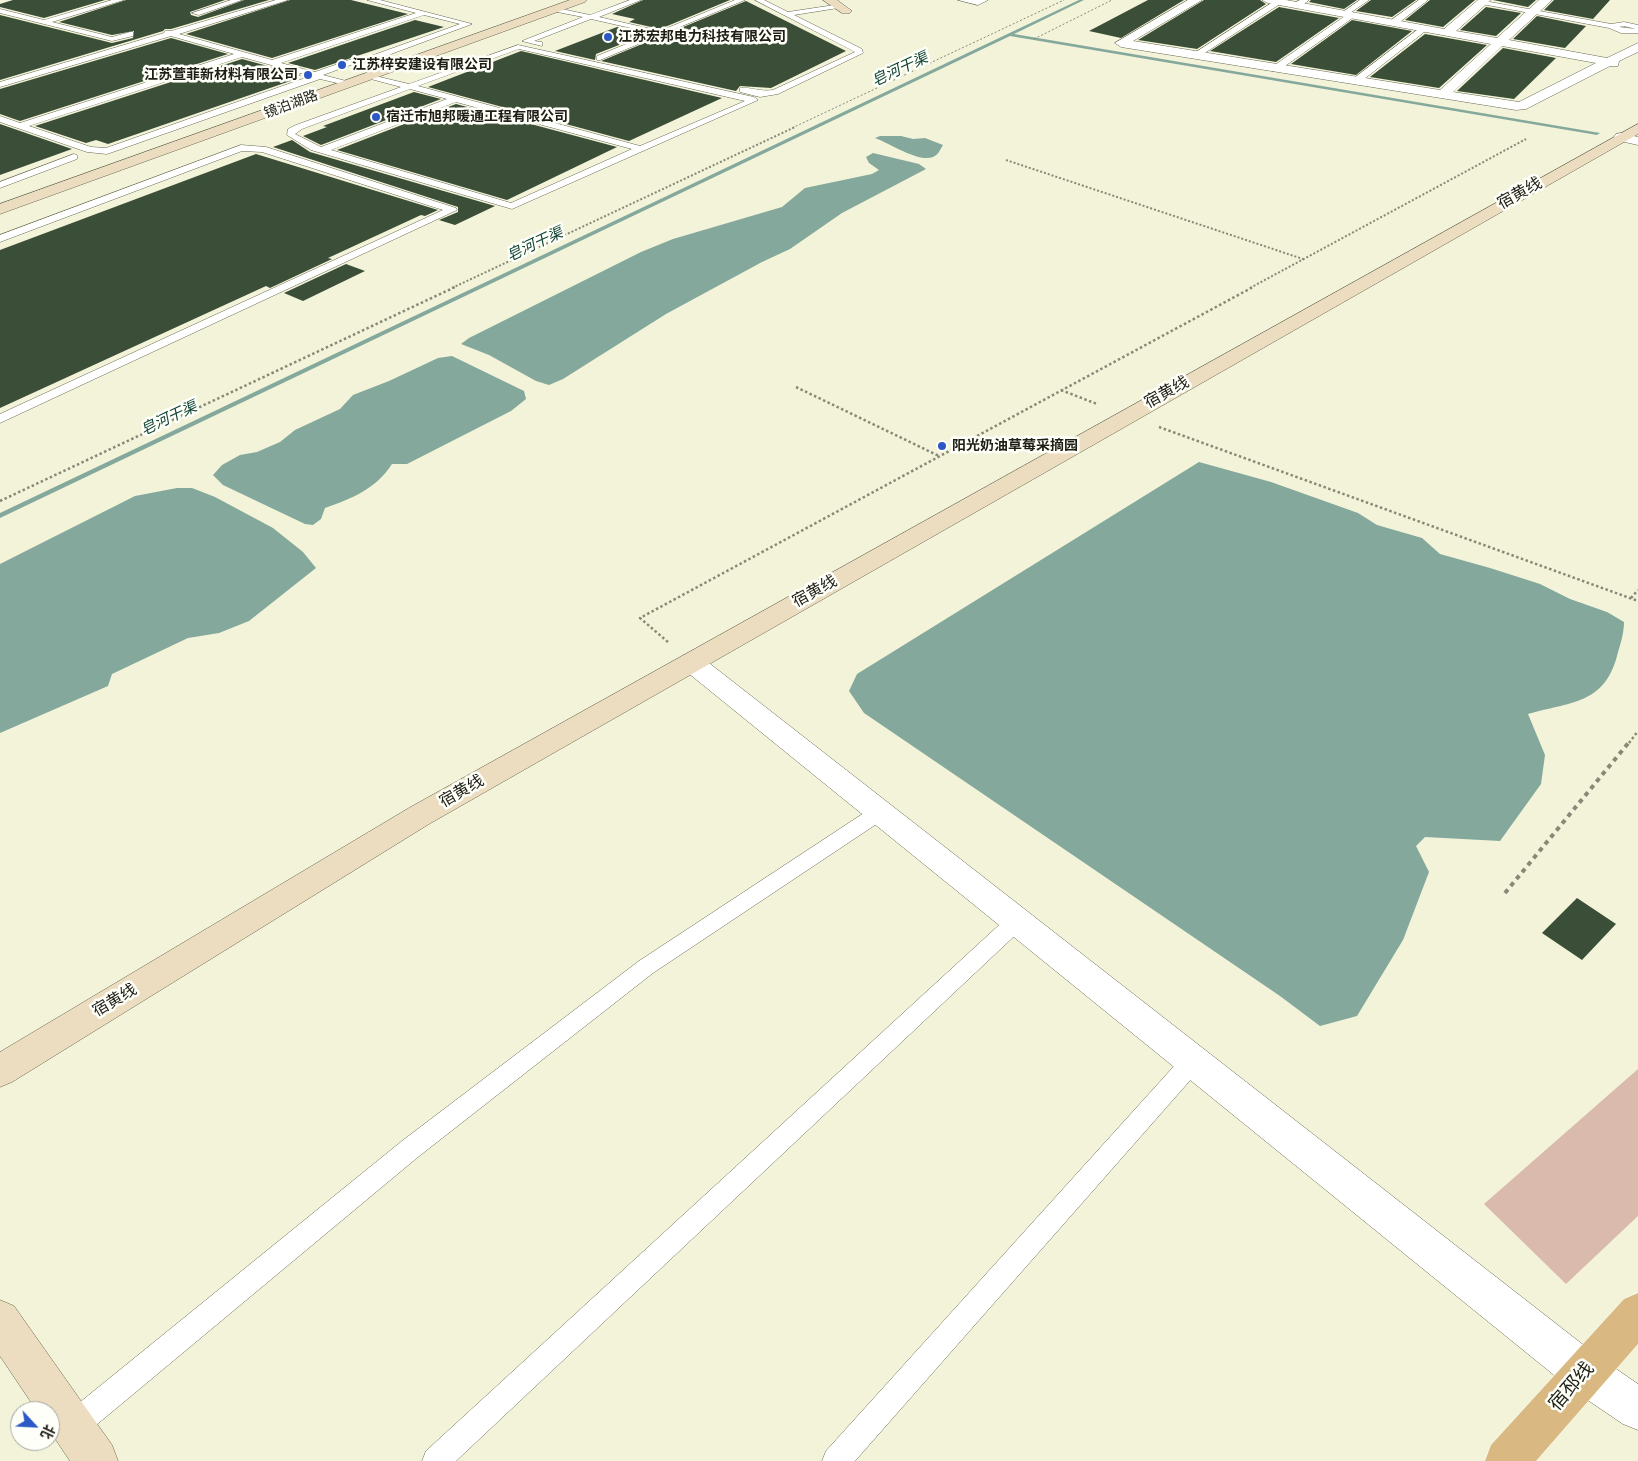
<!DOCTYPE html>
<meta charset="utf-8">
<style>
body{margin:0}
#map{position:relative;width:1638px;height:1461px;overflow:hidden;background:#f2f3d9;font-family:"Source Serif 4","Noto Sans SC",serif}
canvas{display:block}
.north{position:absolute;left:10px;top:1401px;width:50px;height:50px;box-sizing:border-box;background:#fefff9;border:1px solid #a4a59e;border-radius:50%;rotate:115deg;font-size:14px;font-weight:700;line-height:20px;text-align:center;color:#1e1e15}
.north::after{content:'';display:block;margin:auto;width:18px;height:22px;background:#2c58c7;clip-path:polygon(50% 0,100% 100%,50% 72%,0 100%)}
</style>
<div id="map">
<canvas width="1638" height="1461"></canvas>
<div class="north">北</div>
</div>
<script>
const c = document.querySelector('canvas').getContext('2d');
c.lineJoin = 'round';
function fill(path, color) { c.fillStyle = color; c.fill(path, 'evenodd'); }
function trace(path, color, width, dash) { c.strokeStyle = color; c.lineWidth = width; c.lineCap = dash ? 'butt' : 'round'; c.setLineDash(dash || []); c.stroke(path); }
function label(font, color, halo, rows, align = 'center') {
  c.font = font + ' "Source Serif 4","Noto Sans SC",serif'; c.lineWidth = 5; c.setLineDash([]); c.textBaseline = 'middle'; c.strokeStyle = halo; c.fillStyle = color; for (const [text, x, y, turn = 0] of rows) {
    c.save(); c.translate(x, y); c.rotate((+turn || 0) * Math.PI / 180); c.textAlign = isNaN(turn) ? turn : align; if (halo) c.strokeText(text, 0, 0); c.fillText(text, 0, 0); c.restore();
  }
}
fill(new Path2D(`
 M1638,1069v147l-72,68 -82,-80z`), '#dabaac');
fill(new Path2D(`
 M880,136h21l12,3 12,-1 18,7c-3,5 -5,10 -10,12 -14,6 -44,-14 -58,-19z
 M873,153l46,11 7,5 -84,44 -52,36 -28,13 -96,52 -103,65 -14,6 -13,-4 -47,-26 -28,-11 8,-6 172,-86 32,-13 109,-32 23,-19 67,-14 7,-4 -10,-7 -3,-6z
 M452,356l72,35 2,8 -15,12 -104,53h-15c-16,25 -41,35 -67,44l-4,11 -8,6 -8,-1 -82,-39 -10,-10 9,-10 18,-10 17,-3 23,-10 15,-12 45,-21 13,-14 36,-14 49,-23z
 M1199,462l72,20 87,31 19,12 45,13 18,16 50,14 50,16 30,15 37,13 17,10c0,12 -4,23 -7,34 -13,49 -48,46 -89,58l17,41 -4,29 -41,57 -75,-4 -9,9 13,26 -26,68 -46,76 -37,10 -40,-30 -416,-283 -15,-22 8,-17z
 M177,488h15l23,9 58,31 30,24 13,16 -67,53 -30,12 -31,5 -76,36 -4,12 -108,47v-169l135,-68z`), '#84a89b');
fill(new Path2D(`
 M1079,0h5l-70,34 586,99 -3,2 -587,-99 -1010,482v-5z`), '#84a89b');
fill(new Path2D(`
 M13,0h92l-61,18 -44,-11v-3z
 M126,0h99l-35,12 1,3 7,2 46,-17h25l-98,29h-6l-2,2 -163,49v-65l112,28 21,-5 1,-7 -22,4 -53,-13z
 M290,0h61l57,14 -136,44 -86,-24z
 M643,0h87l-70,29 -31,-7 6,-3 -23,-5z
 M1148,0h36l-63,38 -32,-7z
 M1204,0h56l6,4 -69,45 -59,-9z
 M1311,0h46l-13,9 -35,-7z
 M1371,0h45l-24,17 -36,-6z
 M1430,0h45l-32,27 -38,-7z
 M1493,0h43l-8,7z
 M1554,0h56l-17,19 -49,-9z
 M746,1l100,50 -75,37 -31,-2 -4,5 -135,-30z
 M1279,7l60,11 -63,44 -66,-11z
 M1486,7l35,6 -25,23 -36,-6z
 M1537,16l49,10 -21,22 -52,-9z
 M415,20l29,7 -129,43 -27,-7z
 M1352,20l60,11 -56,44 -65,-11z
 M617,27l30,7 -51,20 -1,6 -40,-9z
 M1425,34l62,11 -48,43 -69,-11z
 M171,38l57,16 -208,67 -20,-7v-25z
 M1503,48l53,10 -42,41 -57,-8z
 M521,51l201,47 -93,43 -201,-54z
 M242,59l59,16 -5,2 3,1 -191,66 -12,-4 -10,3 -51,-17z
 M414,92l27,7 -120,46 -18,-9 24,-9 -4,-1z
 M456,104l161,43 -110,53 -170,-50z
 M0,124l72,25 -72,26z
 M292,140l18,12 185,54 -40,19 -16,-5 19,-8v-5l-185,-60z
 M256,154l182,56 -13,6 -4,-1 -93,43 4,1 -62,29 -4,-2 -266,122v-158z
 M346,264l19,7 -62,30 -19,-8z
 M1577,898l39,26 -34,36 -40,-27z`), '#3b4e37');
const lane = new Path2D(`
 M112,0h12l-72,22 60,15 18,-5h3v4l-21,5 -112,-28v-4l44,11z
 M231,0h11l-43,15 -7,-2z
 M276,0h12l-109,34 93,26 144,-47 -49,-13h13l92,24 -100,37 -16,2 -33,12 27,7v4l-30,-7 -213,75 -20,-2 -87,-30v-6l20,7 214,-69 -63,-18 -171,51v-5l164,-49 1,-2h6zM424,15l36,9 -92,33 -16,2 -37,13 -34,-9zM242,57l69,19 -205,72 -15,-1 -62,-21z
 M630,0h11l-42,17 61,14 75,-31h10l-145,60h-3v-4l56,-23 -62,-14 -57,22 8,1v4l-20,-5 61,-24 -31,-6v-4l38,8z
 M755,0h9l24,12 53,-8v4h-3l-44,7 68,34 1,4 -85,41 -18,3 -20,-5v-4c12,-1 19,4 33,2l82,-38z
 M958,0h30l-10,5z
 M1276,0l7,2 -86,56 -7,-2z
 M1300,0h9l-9,7h-6v-4z
 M1360,0h9l-19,13h4v4l-76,54h-6v-4l73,-51 -5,-2z
 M1419,0h9l-32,25h-6v-4z
 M1479,0l132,24 13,-2 14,3v8h-17l-12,-5 -127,-24 -4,-2zM1624,26l12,3 -17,-2z
 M1421,27l7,2 -69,54h-6v-4z
 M518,45l236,52 4,3 -246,109 -201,-59 -24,-15 1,-6 8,-4 105,-38 -34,-9v-4l42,10zM519,49l226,52 -105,45 -222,-60zM410,89l37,10 -126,48 -26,-13 7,-5zM456,102l176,47 -121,54 -180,-53z
 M241,145l25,2 190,61 1,2 -457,213v-9l443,-204 -181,-58 -20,-1 -242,91v-7z
 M74,154l3,1v4l-77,29v-6z
 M880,805l7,2 2,5 -2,5 -234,156 -235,184 -335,279 -10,4 -10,-4 -4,-10 4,-10 339,-275 237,-180 234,-154z
 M1017,913l7,2 3,6 -3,6 -568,534h-34l4,-10 584,-536z
 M1193,1051l8,3 3,7 -3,7 -346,393h-33l4,-10 359,-397z`);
const street = new Path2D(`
 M1188,0h14l-69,41 307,49 51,-46 -223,-41 -6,-3h24l158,29 34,-29h13l-35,31 41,7 42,-38h13l-43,40 98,18 31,-15v9l-19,9 -1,5h-8l-84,43 -10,1 -395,-63 -6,-4zM1502,46l94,17 -77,39 -66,-10z
 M1621,133l17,4v8l-22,-5 -2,-3 2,-3z
 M691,653l9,3 900,702 38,26v46l-15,-6 -53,-36 -888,-720 -4,-6 4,-6z`);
const secondary = new Path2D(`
 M570,0h17l-2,2 -585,212v-10z
 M823,0h14l15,11 -2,2h-8z
 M1638,124v10l-1209,690 -417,258 -12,5v-35l409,-244z
 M0,1300l14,6 98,139 6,16h-48l-20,-30v-20h-13l-37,-55z`);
const primary = new Path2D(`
 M1638,1293v51l-102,117h-51l6,-16 133,-146z`);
trace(lane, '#676851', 1);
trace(street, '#676851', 1);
trace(secondary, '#676851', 1);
trace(primary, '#fff', 1);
trace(new Path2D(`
 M1034,39l78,-39
 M792,128l272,-128`), '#887', 1, [2, 2]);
trace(new Path2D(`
 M1006,160l297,99
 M452,288l343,-161
 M1250,288l276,-149`), '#887', 2, [2, 2]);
trace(new Path2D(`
 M796,387l143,69
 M1061,390l36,14
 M1159,427l479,174
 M0,501l455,-214
 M1631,598l7,-8
 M668,642l-28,-24 613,-331
 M1629,743l9,-12`), '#887', 2.5, [2.5, 2.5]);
trace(new Path2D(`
 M1505,893l125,-152`), '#887', 4, [4.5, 4.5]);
fill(lane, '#fff');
fill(street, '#fff');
fill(secondary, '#ecdcc0');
fill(primary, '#d9b981');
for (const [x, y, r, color] of [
 [608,37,5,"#2c58c7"],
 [342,65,5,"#2c58c7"],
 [308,75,5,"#2c58c7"],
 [376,117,5,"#2c58c7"],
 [942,446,5,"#2c58c7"]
]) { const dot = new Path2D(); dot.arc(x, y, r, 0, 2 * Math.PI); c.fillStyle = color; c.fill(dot); trace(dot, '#fefff9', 2); }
label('bold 14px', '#1e1e15', '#fefff9', [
 ["江苏宏邦电力科技有限公司",618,37],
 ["江苏梓安建设有限公司",352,65],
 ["江苏萱菲新材料有限公司",298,75,"right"],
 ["宿迁市旭邦暖通工程有限公司",386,117],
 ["阳光奶油草莓采摘园",952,446]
], 'left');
label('14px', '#1e1e15', '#fefff9', [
 ["镜泊湖路",291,105,-20]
]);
label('italic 15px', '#114436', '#fefff9', [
 ["皂河干渠",900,70,-25],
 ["皂河干渠",535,245,-25],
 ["皂河干渠",169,419,-25]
]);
label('16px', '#1e1e15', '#fefff9', [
 ["宿黄线",1520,194,-29],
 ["宿黄线",1167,393,-29],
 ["宿黄线",815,592,-29],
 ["宿黄线",462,792,-30],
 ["宿黄线",115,1001,-31]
]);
label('19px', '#1e1e15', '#fefff9', [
 ["宿邳线",1572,1387,-49]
]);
</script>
